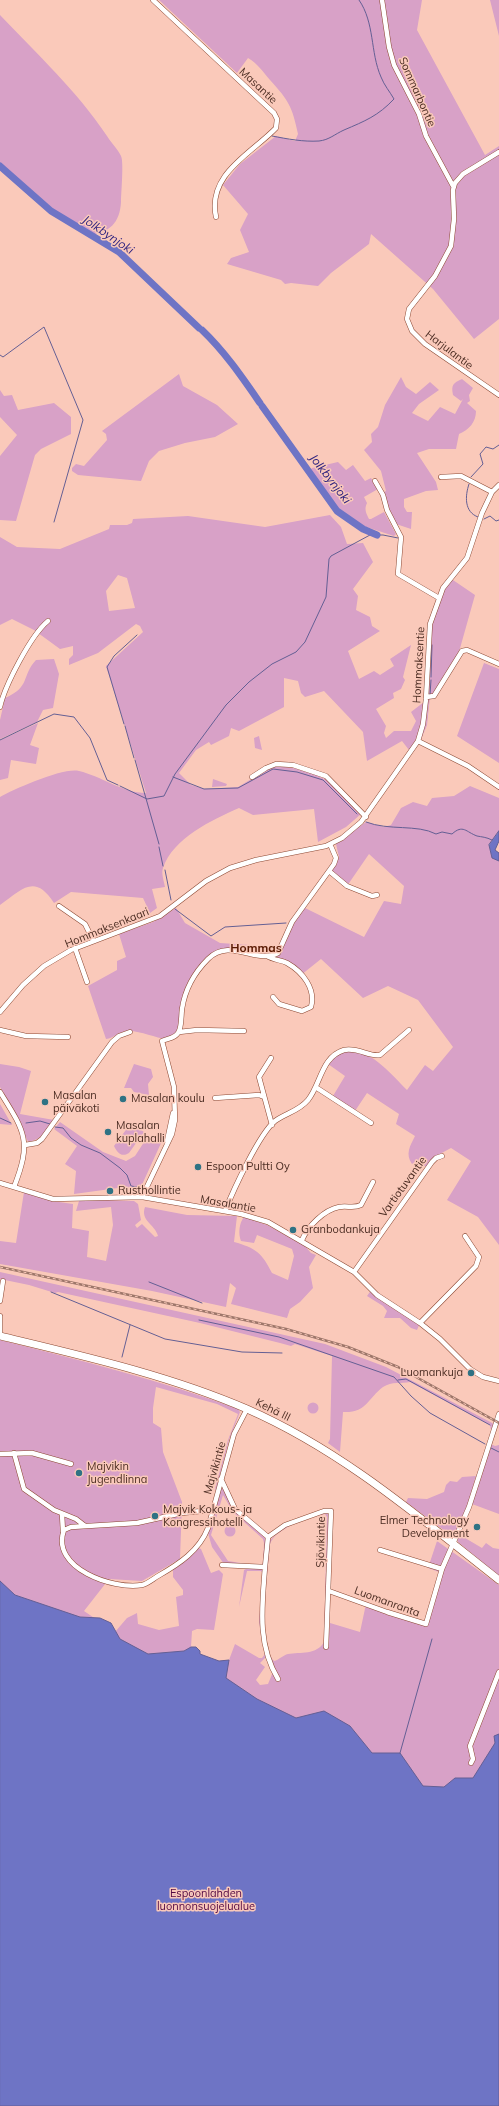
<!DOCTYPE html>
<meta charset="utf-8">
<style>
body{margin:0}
canvas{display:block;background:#fac9ba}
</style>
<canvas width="499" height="2106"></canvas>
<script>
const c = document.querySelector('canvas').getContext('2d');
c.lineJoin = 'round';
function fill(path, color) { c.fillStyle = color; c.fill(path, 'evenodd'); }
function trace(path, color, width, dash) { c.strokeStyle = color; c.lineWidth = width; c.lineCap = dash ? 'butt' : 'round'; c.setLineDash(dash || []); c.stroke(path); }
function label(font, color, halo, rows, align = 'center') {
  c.font = font + ' Mulish,sans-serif'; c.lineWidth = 3; c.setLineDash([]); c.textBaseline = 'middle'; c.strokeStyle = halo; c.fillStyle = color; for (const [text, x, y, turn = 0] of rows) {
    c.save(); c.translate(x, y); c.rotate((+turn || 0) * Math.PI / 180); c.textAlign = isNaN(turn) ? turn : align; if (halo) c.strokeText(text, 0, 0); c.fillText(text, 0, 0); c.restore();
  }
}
fill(new Path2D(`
 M159,0h263l-5,30 68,125 14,-9v173l-25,20 -41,-50 -62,-55 -2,10 -38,29 -13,13 -27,-3 -6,1 -4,-4 -54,-16 4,-6 18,-6 -9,-22 8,-16 -25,-29 17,-21 36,-28 19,5 3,-7c-6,-28 -9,-33 -28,-54 -7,-8 -12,-16 -22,-22l-11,15z
 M490,0h9v36z
 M0,15c37,39 77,76 107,121 4,7 11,13 14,20 3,6 0,37 0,46 -1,21 -12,31 -32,33 -11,-10 -24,-15 -37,-23 -20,-11 -36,-28 -52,-44z
 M179,374l4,12 34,19 21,19 -23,13 -30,6 -26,8 -10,10 -8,20 -63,-6 -6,-4v-3l4,-4 8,2 23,-26 -1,-6 -4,-3z
 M401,377l5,10 10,7 14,-12 9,8 -20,14 -7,9 16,8 12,-14 15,7 8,-15 -2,2 -8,-6c-2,-10 0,-12 9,-16l11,9 -4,7 1,6 -3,2 9,8c0,11 -7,19 -17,23l-3,15h-27l-12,4 19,29 2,8 -12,1 -22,8v8l3,5h5l-1,17 -15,-5 -9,-16 -3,-16 2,-1 -5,-20 -17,-21 8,-8 -1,-8 7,-7 7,-22z
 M0,390l4,6 8,-1 6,15 36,-7 17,14v17l-30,15 -6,6 -19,66 -16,-1v-64l17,-21 -17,-18z
 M338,462l8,8 7,-5 12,16 6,-3 7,11 -14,8 3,6c-3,6 -1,10 2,16h2l13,-7 12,22 -2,2 -43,-14 -7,-5 -35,-46 3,-3z
 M330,515l11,12 6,17 16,-1 10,19 -20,27 5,7 -2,14 14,7 2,9 8,5 -32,20 11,28 15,-8 6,4 14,-9 -4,-7 21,-14 -8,32 2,3 -4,9 -8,4 1,5 -18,11 10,17 -2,7 2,5 8,-7h17l5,-10 -5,-9 13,-10c-1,18 -3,33 -15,48l-7,-9 -35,20 -4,-29 -39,-41 -19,6 -4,-4 -3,-12 -14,-3v29l-45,24 -8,-3 -2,8 -18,9 -2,-3 -13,8 -17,23 12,12 13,4 34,-2 30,-18 8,-3 17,2 18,5 16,7 34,34 -15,13 -28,15 -4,-33 -61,6 -14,-7c-27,12 -66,30 -76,60 -2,5 1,13 2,19l-13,2 5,19 -7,5 -7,-15 -72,-6 -17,11c-19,-30 -32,-14 -54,2v-108c14,-8 64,-30 79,-26 22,5 44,22 67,22l-40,-127 37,-34 -3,-6 -4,-2 -38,29 -29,12v-6l4,-4v-9l-13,3 -26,-19 -22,-11 -12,6v-88l17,10 43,2 49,-20 1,-4h17l5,-2 1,-4 55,-3 77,11zM118,575l9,3 8,30 -26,3 -3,-20z
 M450,578l25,17 -18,64 -12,21 -15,17 -3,28 -7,17 -2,-1 5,-17 7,-101z
 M54,659l5,15 -6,34 -10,2 -6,12 -37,17v-19l5,-22c26,-11 16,-22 31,-38z
 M484,663l15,6v94l-42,-27z
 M38,723l-8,22 9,3 -3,16 -25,-4 -3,18 -8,2v-40z
 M259,736l3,14 -7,-2 -1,-10z
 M213,779l14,5 -1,2 -14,1z
 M470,786l29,12v33l-10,14 3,13 7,3v384l-21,-28 -31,-17 24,-39 -20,-13 -15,8 -9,11 -11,-6 -4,3c-7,-10 -2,-18 3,-28l-19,-12 3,-10 -32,-21 -12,18 -22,-15 12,-20 -17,-12c27,-34 59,6 79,26l18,-25 8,6 20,-24 -35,-47 -30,-14 -25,12 -42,-39 -20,16 -14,-12 -34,-10 -36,-1 -26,27 -8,28 -4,25 -12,7c-12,-1 -28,-9 -40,-8 -8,1 -13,7 -21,8l-18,-53 29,-16v-9l9,-4 -7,-23 34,-12 23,-14 9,15 35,20 61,4 22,-40 61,30 20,-36 17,3 3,-18 -35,-32 -22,32 -18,-15 10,-14 -3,-13 30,-22 18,5 7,-2 10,-17 12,-6 14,4 5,-8 22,-2z
 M0,1064l19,3 12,4 -11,43 34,6c-7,10 -12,19 -25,22l-2,-2 -12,-27 -15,-26z
 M134,1064l17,5 2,8 -5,7 1,11 -15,-3 -3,-4h-7z
 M0,1104l12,21 -12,-1z
 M60,1122l43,30 23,9 9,-5 13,-20 10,1 4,4 -22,48 -22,-1 -44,6 2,-23 -11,-7 12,-18 -23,-17z
 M131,1123l13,9 -15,21c-8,5 -12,-1 -15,-7z
 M24,1192l28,9 21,3 -1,24 17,3 -2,26 19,4 7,-36 -2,-18 -35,4 3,-10 19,-1 36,1 4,3 3,16 -6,5 2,3 5,-4 13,13 3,-1c-3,-12 -18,-15 -13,-29l42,8 50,1 -3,26c22,6 28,11 38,31l16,7 6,-24 -2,-7 -35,-14 -3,8 -13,-2c-3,-7 -2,-18 3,-24l23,8 37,20 7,8 5,2 -7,12 4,21 -13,14 -10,7 -3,9 -56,-14 5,-16 -6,-5 -4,24 -74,-16 -152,-27v-23l16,2z
 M0,1272l325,72 61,23 108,57 -3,6 -1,-5 -80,-43c-9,2 -18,-1 -27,5 -15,11 -16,26 -40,25l-3,40 -12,-9 2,-4 2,-83 -37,-12 -4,2 -11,-3 -80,-20 -142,-31 -3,1 -26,-8 -29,-6z
 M372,1289l48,34 -3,7 -6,-2 -11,-10h-16l3,-7 -4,-5 -16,-10z
 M0,1340c80,20 160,40 238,69l2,3 -11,28 -13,50 -1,-1 13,-49 10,-26 -21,-10 -61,-17 -3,21v15l8,5 2,24 19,50 -2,57 -38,22 -33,-2 -25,32 31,21 12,-14 10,-5 1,11 21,6 20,-4 -3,-29 7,-2v-5l-10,-13v-10l18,-13 5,-7 5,2 10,24 8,-3 4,4 -9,56 -17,-1 -5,2 -1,16 -7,4 1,9 10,3 1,-8 3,-1 20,7 10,-1 6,-16 24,14h3l3,-4 -6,-32 4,-48 -2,-3h-14l-8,36 5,-37 4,-2h16l-3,62 6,26 -7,7 5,4 -9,13 4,5 8,-1 7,-17 -4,-2 -8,-38 5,-85 17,-15 42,-16 3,5 -5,131 3,-1 2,-23 30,9 6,-28 59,19 14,-51 -11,-4 9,-27 62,44v521h-499zM325,1514l2,3 -3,125c-7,13 -24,10 -36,12 -5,1 -9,6 -14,7 -17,-20 -6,-90 -4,-117 6,-16 39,-27 55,-30z
 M307.5 1408a5.5 5.5 0 1 1 11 0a5.5 5.5 0 1 1-11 0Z
 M491,1444l4,2 4,-1v69l-27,-10z
 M476,1476c-6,20 -10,46 -23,61l-47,-35 2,-4 19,1 17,-7 2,-7 4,-4 7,1 5,-5z
 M222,1487l12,23 32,29 -1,23 -3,5 -38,-3 -12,-17 -4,-14zM223,1495l10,17 30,27 1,4 -1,20 -3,3 -32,-5 -17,-26z
 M224.5 1531a5.5 5.5 0 1 1 11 0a5.5 5.5 0 1 1-11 0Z
 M460,1535l22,13 4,-5 7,5 6,1v27l-41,-34 -1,-3z`), '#d8a1c7');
const water = new Path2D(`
 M499,831v10l-4,9 4,3v8l-7,-3 -3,-13z
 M0,1581l15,14 65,22 20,1 11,5 9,16 28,15 36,-3 7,-4h5l4,4v3l19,7 10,-1 -3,18 31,21 39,19 28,-7 26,15 22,27h28l23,33 21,1 11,-9h18l22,-35 -1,-7 5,-2v372h-499z`);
fill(water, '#6e74c5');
trace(water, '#645f94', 1);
trace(new Path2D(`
 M272,136c16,3 31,6 47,5 10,-1 16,-7 25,-11 21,-9 34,-14 50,-31 -4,-7 -10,-14 -13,-22 -11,-25 -6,-54 -22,-77
 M0,355l3,2 41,-30 39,93 -29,102
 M471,477l12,-13 -3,-10 6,-7 7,2 6,-4
 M469,484c-4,12 -5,28 9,33
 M484,519l6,-3 6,5 3,-1
 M431,677l1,-32
 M430,695l1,-15
 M124,724l-17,-57 7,-11 23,-21
 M125,726l9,32
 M0,740l54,-26 20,3 16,21 17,42 11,5
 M135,760l24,84
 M173,777l31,12 34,-1 35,-19 24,3 26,8 34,34
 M120,786l27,13 17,-3 11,-22 51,-69 23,-23 23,-18 24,-12 9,-10 21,-45 3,-38 2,-3 39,-21h13l15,3
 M366,822c23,9 51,2 70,12l6,-2 10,2c11,-10 14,-2 25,2 5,1 9,1 15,4
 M159,847l4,19
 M165,870l6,30
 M175,909l36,27 14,-9 61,-4
 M0,1118l11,5
 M26,1123l14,-2 10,3
 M55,1127l8,1 8,10 10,7 19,8 20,15 7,7 4,11 6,1
 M149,1282l53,21
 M51,1292l114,47 77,13 40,1
 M199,1320l80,17 115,40 17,19 19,17 55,31
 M122,1357l8,-32
 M398,1380l8,-1 84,46
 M491,1448l8,4
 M400,1753l32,-114`), '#645f94', 1);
trace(new Path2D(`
 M0,166l51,45 68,41 80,76
 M202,330c23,22 40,47 58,73
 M262,406l75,105 26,18 14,6`), '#6e74c5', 7);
const minor = new Path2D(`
 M153,0l121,113 3,6 -1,9c-25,26 -69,46 -60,89
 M382,0l7,47 5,18 25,49 7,22 27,50
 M499,152l-36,22 -8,9 -2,7 1,29 -3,27 -16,30 -26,33 -2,10 5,12 13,13 74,51
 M441,477l20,-1 31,16
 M375,481l8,14 4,15 14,27 -3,37 41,24
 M426,697l8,-1 28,-45 5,-1 32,14
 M0,707c5,-22 31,-72 48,-86
 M418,741l50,25 31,21
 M252,777l14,-9 10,-4 17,1 33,11 40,41
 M329,871l18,15 25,10 5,-1
 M59,906l26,18 8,16
 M75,948l12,34
 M267,956c6,4 14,4 20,7 16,9 29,26 24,44l-9,4 -23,-7 -6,-7
 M0,1012l23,-27 21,-19 27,-16 89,-34 46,-35 24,-13 26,-8 70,-14 16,-8 19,-16 57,-81 5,-17 3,-25 4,-75 13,-36 24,-30 15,-45 10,-21 7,-7
 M0,1030l26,6 42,1
 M179,1032l18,-2 47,1
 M271,1058l-12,19 13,48
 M317,1088l54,35
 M0,1092c25,40 32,49 14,95
 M215,1098l44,-3 5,2
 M167,1141l6,-28
 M25,1145l12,-2 5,-4 70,-97 7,-6 11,-4
 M0,1183l53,16 89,-2 99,17 27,8 86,50 23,23 43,28 20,16 30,30 13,8 16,4
 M142,1197l30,-63 3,-14 -1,-33 -12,-46c6,-3 12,-2 16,-8 4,-5 3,-17 4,-24 3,-20 12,-36 26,-50 22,-22 49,6 70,-6l14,-31 42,-58 2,-6 -6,-14
 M225,1211c8,-20 34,-77 50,-90 11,-8 24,-10 33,-21 13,-16 13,-43 36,-50 14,-3 25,7 36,5l29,-25
 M302,1240c6,-14 22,-30 37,-33 8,-2 14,2 22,-2l12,-23
 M354,1272l78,-110 4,-4 6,-2
 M0,1301l3,-20
 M0,1316v18
 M420,1323l56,-57 3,-9 -14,-21
 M14,1453l10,36 30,21 22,9 9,7
 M0,1454l32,-1 39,11
 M221,1479l14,30 33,28 17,-12 39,-14h7l-5,136
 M212,1510l-30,3 -45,10 -66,4 -7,3c-14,38 49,60 78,55 5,-1 11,-6 16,-9 21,-12 41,-25 50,-48l26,-94 13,-25
 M62,1514l1,18
 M380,1550l62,19
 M222,1565l43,2 3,-30
 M265,1567c-3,40 -8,77 13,112
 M329,1591l58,21 39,12 16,-55 27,-62 30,-93
 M471,1763l2,-4 -3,-13 29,-74`);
const highway = new Path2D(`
 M0,1336c83,20 168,39 247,73 94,41 172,108 252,171`);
trace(minor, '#8c4832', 5.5);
trace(highway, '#8c4832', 8);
trace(minor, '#fff', 4.5);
trace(highway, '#fff', 7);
const rail = new Path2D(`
 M0,1267l286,62 62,18 50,20 101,56`);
trace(rail, '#9d766a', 2.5);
trace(rail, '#fac9ba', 1, [3]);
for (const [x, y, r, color] of [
 [123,1099,4,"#2f7284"],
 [45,1102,4,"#2f7284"],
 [108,1132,4,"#2f7284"],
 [198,1167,4,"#2f7284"],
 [110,1191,4,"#2f7284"],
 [293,1230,4,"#2f7284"],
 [471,1373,4,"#2f7284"],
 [79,1473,4,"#2f7284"],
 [155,1516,4,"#2f7284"],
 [477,1527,4,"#2f7284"]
]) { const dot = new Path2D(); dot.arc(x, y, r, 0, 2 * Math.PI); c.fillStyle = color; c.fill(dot); trace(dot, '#fac9ba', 1.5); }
label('11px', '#4c2d23', '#fac9ba', [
 ["Masantie",258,86,43],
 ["Sommarbontie",417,92,66],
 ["Harjulantie",449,350,37],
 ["Hommaksentie",419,665,-87],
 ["Hommaksenkaari",107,928,-22],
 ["Vartiotuvantie",403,1187,-54],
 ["Masalantie",228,1204,10],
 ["Kehä III",273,1410,26],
 ["Majvikintie",215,1468,-74],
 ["Sjövikintie",321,1542,-89],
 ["Luomanranta",387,1602,20]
]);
label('11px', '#4c2d23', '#fac9ba', [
 ["Masalan",53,1096],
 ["päiväkoti",53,1109],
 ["Masalan koulu",131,1099],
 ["Masalan",116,1126],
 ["kuplahalli",116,1139],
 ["Espoon Pultti Oy",206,1167],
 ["Rusthollintie",118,1191],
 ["Granbodankuja",301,1230],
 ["Luomankuja",463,1373,"right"],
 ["Majvikin",87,1467],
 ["Jugendlinna",87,1480],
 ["Majvik Kokous- ja",163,1510],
 ["Kongressihotelli",163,1523],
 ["Elmer Technology",469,1521,"right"],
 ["Development",469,1534,"right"]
], 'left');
label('11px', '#530944', '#fac9ba', [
 ["Espoonlahden",206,1894],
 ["luonnonsuojelualue",206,1907]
]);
label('italic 12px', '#291e7e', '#fac9ba', [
 ["Jolkbynjoki",108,235,34],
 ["Jolkbynjoki",330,479,52]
]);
label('bold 12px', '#591902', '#fac9ba', [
 ["Hommas",256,948]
]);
</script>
